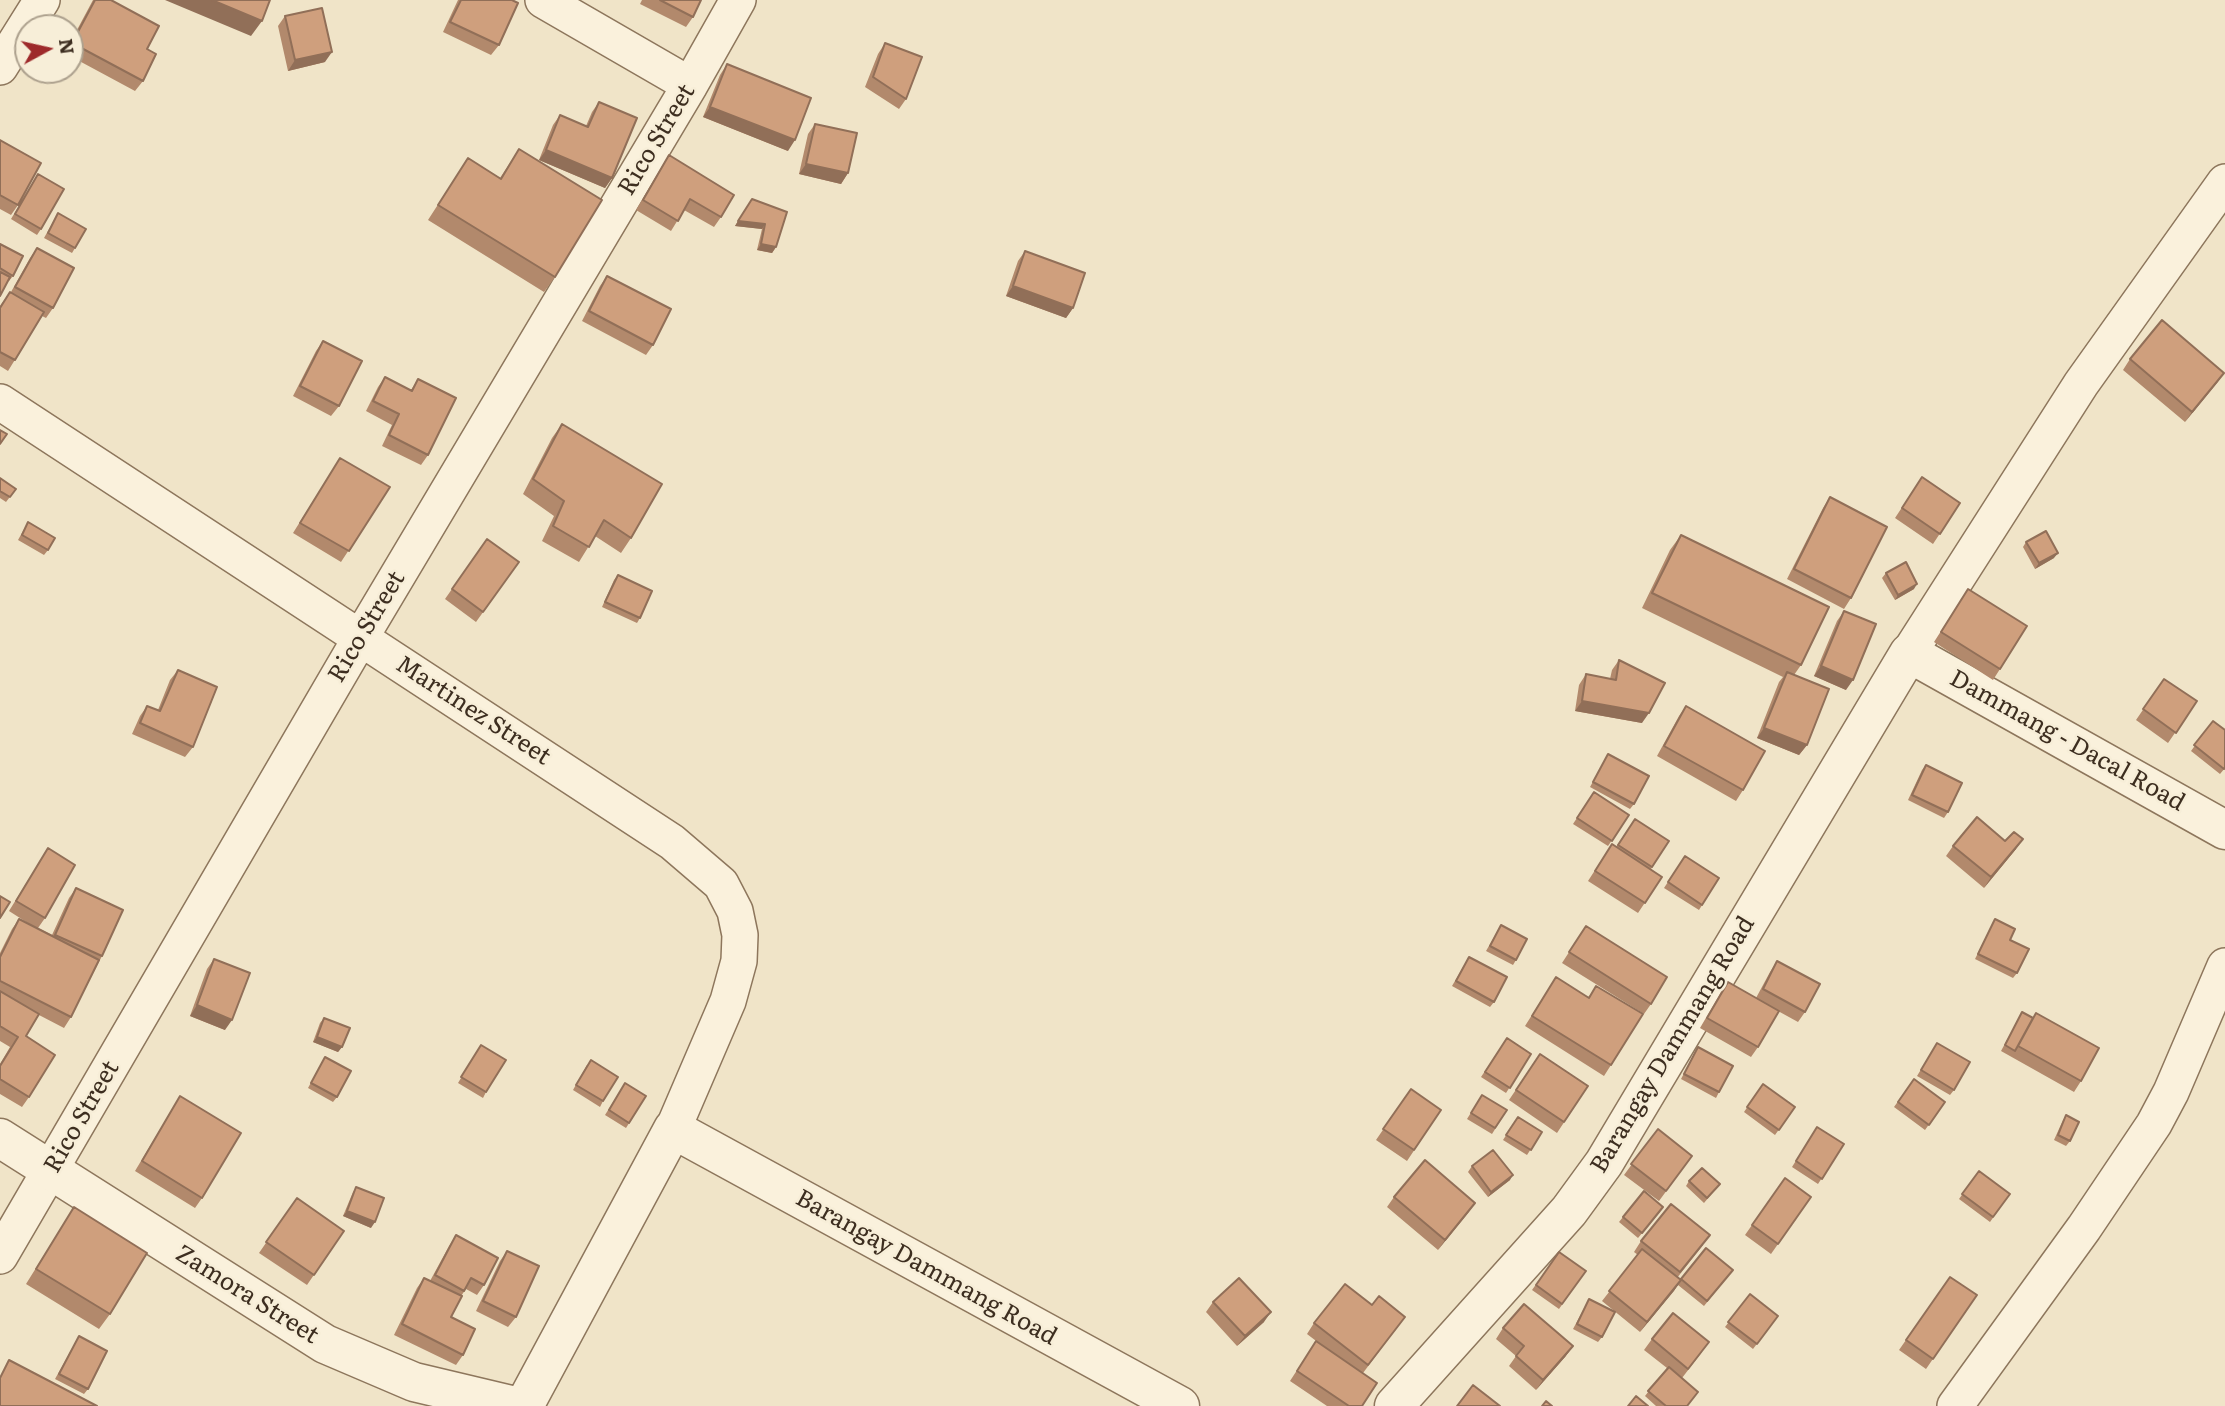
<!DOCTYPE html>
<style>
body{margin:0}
#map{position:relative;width:2225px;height:1406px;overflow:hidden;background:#f0e4c8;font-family:Literata,serif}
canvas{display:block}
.north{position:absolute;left:14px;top:14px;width:70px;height:70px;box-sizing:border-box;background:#f7eed8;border:2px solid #ada18e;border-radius:50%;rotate:82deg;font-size:19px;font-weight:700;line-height:28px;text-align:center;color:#3d2e20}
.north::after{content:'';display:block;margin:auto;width:24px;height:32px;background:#9e2a2b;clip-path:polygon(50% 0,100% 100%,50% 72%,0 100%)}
</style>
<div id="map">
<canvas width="2225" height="1406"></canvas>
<div class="north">N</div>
</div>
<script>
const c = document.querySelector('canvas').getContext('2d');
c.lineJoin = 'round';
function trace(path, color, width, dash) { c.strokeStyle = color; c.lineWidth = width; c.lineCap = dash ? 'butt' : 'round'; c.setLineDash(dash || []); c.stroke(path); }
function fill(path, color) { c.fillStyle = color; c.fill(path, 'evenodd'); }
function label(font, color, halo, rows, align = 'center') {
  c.font = font + ' Literata,serif'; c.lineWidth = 5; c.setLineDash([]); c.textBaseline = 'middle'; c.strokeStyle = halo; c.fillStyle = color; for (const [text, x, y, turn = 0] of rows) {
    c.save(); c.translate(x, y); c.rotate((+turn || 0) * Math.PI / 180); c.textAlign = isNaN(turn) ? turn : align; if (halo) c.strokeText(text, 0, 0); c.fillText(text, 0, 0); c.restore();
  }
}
const minor = new Path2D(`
 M543,0l147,85
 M0,67l42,-67
 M0,402l672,440 49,42 14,27 5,24 -1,26 -11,40 -55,128
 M1909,653l172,-269 144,-202
 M0,1256l361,-619 329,-552 48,-85
 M1955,1406l129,-178 70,-104 17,-32 54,-126`);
const tertiary = new Path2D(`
 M0,1138l325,206 89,38 101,24
 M524,1406l149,-277 507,277
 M1394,1406l175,-195 35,-48 305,-510 316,177`);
trace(minor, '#8d765c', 38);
trace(tertiary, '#8d765c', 41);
trace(minor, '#faf1dc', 35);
trace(tertiary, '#faf1dc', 38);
fill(new Path2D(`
 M93,0h18l36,49 -4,32 -8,10 -65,-35v-13z
 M458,0h54l-13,45 -8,10 -48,-23z
 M642,0h59l-8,17 -7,10 -46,-23z
 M285,16l40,46 -37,9 -10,-45z
 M885,43l21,56 -7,10 -34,-22 13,-33z
 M727,64l61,87 -85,-34 17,-42z
 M599,102l13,76 -7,10 -66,-28 14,-35 7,-10 26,11 6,-14z
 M815,124l33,49 -7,11 -42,-10 9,-40z
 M0,140l18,65 -7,10 -11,-6z
 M519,149l36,128 -11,15 -116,-72 40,-62 32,20z
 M669,155l52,62 -7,10 -30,-17 -13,21 -35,-21z
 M38,174l3,55 -4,6 -26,-16z
 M752,199l24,48 -4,6 -15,-3 5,-21 -27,-3z
 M58,213l17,35 -3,5 -28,-15z
 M0,244l13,32 -4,5 -1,-1 -8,16z
 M37,248l16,60 -7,10 -4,-2 -34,55 -8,-5v-60l10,-14h1l19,-34z
 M1025,251l48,57 -7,10 -60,-22 12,-35z
 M607,276l46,69 -7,10 -64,-34 18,-35z
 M323,341l16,65 -8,10 -38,-20 23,-45z
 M2130,359l94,14 -39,49 -62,-52z
 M385,377l26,13 7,-11 10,76 -7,10 -39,-19 10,-21 -26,-14 12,-24z
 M562,424l69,114 -10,15 -26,-17 -16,26 -37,-21 12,-25 -31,-22 29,-56z
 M340,458l50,29 -49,75 -48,-29z
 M1922,477l38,26 -27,41 -38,-26z
 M0,478l16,11 -10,13 -6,-4z
 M1830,497l21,101 -7,11 -57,-30 36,-71z
 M28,522l20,28 -4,5 -26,-15z
 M1681,535l120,130 -7,10 13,70 -8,10 -42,-17 22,-56 4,-5 -141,-69 28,-58z
 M487,539l32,23 -43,60 -31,-23z
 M2026,542l28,16 -19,11 -12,-22z
 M1886,573l28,16 -19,11 -13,-22z
 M618,575l22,43 -3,5 -35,-16 12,-27z
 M1968,589l32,80 -7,11 -59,-38z
 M1844,611l2,79 -32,-14 23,-55z
 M1619,660l23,63 -67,-12 4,-26 7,-11 24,5 2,-9z
 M178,670l15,77 -8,10 -53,-23 8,-18 7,-10 11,4 12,-30z
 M2164,679l33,22 -29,42 -32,-23z
 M1686,706l57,84 -7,11 -79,-45 22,-40z
 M2213,721l12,47 -5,6 -29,-23z
 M1608,754l26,50 -4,5 -40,-22z
 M1926,765l22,47 -4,6 -36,-18 14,-30z
 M1594,792l35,23 -21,31 -35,-22z
 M1635,819l34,22 -18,28 11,8 -24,36 -50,-32 24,-37 4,3z
 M2005,841l11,8 -32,39 -38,-32 7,-10z
 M48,848l-3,70 -7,10 14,7 17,-37 7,-10 26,68 -31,61 -7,11 -25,-13 -13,21 3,61 -7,10 -22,-13v-30l10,-17 -10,-6v-88l12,-24 7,-10 15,8 -25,-16z
 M1685,856l34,22 -20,32 -35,-22z
 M1995,919l15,21 7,33 -4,5 -38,-19z
 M1501,925l15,35 -3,5 -27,-14z
 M1586,926l65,78 -7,10 -82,-51z
 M1469,957l25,45 -4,5 -38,-21z
 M214,959l11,71 -35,-14 17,-47z
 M1777,961l28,51 -7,10 -20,-11 -20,36 -7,10 -51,-29 21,-36 7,-10 28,16 14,-26z
 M1556,977l32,21 8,-12 15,79 -7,11 -79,-50z
 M2022,1012l11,6 48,63 -7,11 -73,-41z
 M324,1018l18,29 -4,5 -25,-10 7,-19z
 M1507,1038l24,16 -25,39 -25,-16z
 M1937,1043l17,47 -4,5 -33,-19z
 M481,1045l5,47 -3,6 -25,-15z
 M1698,1047l21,45 -3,6 -35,-19z
 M1540,1054l48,32 -31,47 -48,-33z
 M325,1057l12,40 -4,5 -25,-14z
 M587,1065l16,36 -3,6 -27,-17z
 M1914,1079l31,23 -20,28 -31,-23z
 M625,1083l21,13 -20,32 -21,-13z
 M1763,1084l32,23 -20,28 -31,-23z
 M1411,1089l30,21 -34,51 -31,-21z
 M1482,1095l25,15 -15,24 -25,-15z
 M180,1096l22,102 -7,10 -60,-37z
 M2066,1115l4,26 -4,5 -12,-6 9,-20z
 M1518,1117l24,15 -15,23 -24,-15z
 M1817,1127l27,17 -26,40 -26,-17z
 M1658,1129l34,27 -33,45 -35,-26z
 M1472,1166l38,14 -22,17 -20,-25z
 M1979,1171l31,23 -20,28 -31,-23z
 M1785,1178l26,19 -40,57 -26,-19z
 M1689,1181l31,3 -16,19 -18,-17z
 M356,1187l15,41 -28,-12 10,-24z
 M1394,1197l81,6 -37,47 -51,-43z
 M297,1198l47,33 -37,54 -48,-32z
 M74,1207l36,107 -11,15 -73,-45z
 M1660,1212l-22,26 -19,-16 4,-5z
 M456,1235l28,50 -7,10 -11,-6 -5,7 -10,21 12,38 -7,10 -62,-30 23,-47 7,-10 6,3 19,-35z
 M1641,1241l62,4 -26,33 3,2 26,-32 27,22 -29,36 -26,-21 -38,47 -38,-31 36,-46 -4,-3z
 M507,1251l9,66 -8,10 -32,-16 24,-50z
 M1559,1252l27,19 -27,38 -27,-19z
 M1950,1277l27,18 -51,74 -27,-19z
 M1750,1294l28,22 -25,33 -28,-22z
 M1589,1299l13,38 -4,5 -25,-13z
 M1213,1302l51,20 -27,24 -31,-34z
 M1372,1305l33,12 -42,56 -1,33h-35l-37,-25 26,-40 8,6 -17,-13 7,-11z
 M1503,1328l70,18 -8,11 -29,33 -27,-24 7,-10 -20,-17z
 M79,1336l9,53 -4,5 -29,-15z
 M1652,1339l50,13 -20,26 6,28h-32l-11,-10 22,-28 -23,-18z`), '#b2896c');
fill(new Path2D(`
 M165,0h47l50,21 -11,15z
 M332,52l-7,10 -37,9 7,-11z
 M710,107l85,33 -7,11 -85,-34z
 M546,150l66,28 -7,10 -66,-28z
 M806,164l42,9 -7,11 -42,-10z
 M738,221l27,3 -3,5 -27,-3z
 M761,244l15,3 -4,6 -15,-3z
 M1013,286l60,22 -7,10 -60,-22z
 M2224,373l-7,10 -32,39 7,-10z
 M2058,553l-4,5 -19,11 4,-6z
 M1917,584l-3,5 -19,11 3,-5z
 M1821,666l32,14 -7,10 -32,-14z
 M1582,701l67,12 -7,10 -67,-12z
 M1764,728l43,17 -8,10 -42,-17z
 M2023,839l-7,10 -32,39 7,-11z
 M197,1005l35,15 -7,10 -35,-14z
 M317,1037l25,10 -4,5 -25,-10z
 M1513,1175l-3,5 -22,17 3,-5z
 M1475,1203l-7,10 -30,37 7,-10z
 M347,1211l28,11 -4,6 -28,-12z
 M1681,1280l-7,11 -34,41 7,-10z
 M1271,1312l-7,10 -27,24 8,-10z
 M1573,1346l-8,11 -29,33 7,-10z`), '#916f58');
const building = new Path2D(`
 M95,0h16l48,26 -12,23 9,5 -13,27 -71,-38z
 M212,0h58l-8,21z
 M461,0h51l6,3 -19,42 -49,-23z
 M660,0h41l-8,17z
 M322,8l10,44 -37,8 -10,-44z
 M885,43l37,14 -16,42 -33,-22z
 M727,64l84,34 -16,42 -85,-33z
 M599,102l38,16 -25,60 -66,-28 14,-35 28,12z
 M815,124l42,9 -9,40 -42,-9z
 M0,140l41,23 -23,42 -18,-10z
 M519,149l83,51 -47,77 -117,-72 30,-47 33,21z
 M669,155l65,40 -13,22 -31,-18 -12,22 -35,-21z
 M38,174l26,15 -23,40 -26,-15z
 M752,199l35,13 -11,35 -15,-3 4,-20 -27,-3z
 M58,213l28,16 -11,19 -27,-15z
 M0,244l23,12 -10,20 -13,-8z
 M37,248l37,20 -21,40 -38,-21z
 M1025,251l60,22 -12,35 -60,-22z
 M0,272l10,5 -10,19z
 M607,276l64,33 -18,36 -64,-34z
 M10,292l34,20 -29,48 -15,-8v-44z
 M2162,320l62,53 -32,39 -62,-53z
 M323,341l39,20 -23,45 -39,-20z
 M385,377l27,14 6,-12 38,19 -28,57 -39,-20 10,-21 -26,-13z
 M562,424l100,60 -31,54 -27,-18 -15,27 -36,-21 11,-25 -31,-22z
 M0,430l7,4 -7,10z
 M340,458l50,29 -41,64 -49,-28z
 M1922,477l38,26 -20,31 -38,-26z
 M0,478l16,11 -6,8 -10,-6z
 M1830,497l57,30 -36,71 -57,-29z
 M28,522l27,16 -7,12 -26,-15z
 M2046,531l12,22 -19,10 -13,-21z
 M1681,535l148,72 -28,58 -149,-72z
 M487,539l32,23 -36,50 -31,-23z
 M1906,562l11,22 -19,11 -12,-22z
 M618,575l34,16 -12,27 -35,-16z
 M1968,589l59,37 -27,43 -59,-37z
 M1844,611l32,13 -23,56 -32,-14z
 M1619,660l46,23 -16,30 -67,-12 4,-27 30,6z
 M178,670l39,17 -24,60 -53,-24 7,-17 13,5z
 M1787,672l42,17 -22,56 -43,-17z
 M2164,679l33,22 -21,32 -33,-24z
 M1686,706l79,45 -22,39 -79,-44z
 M2213,721l12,9v37l-1,2 -30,-24z
 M1608,754l41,22 -15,28 -41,-22z
 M1926,765l36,18 -14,29 -36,-17z
 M1594,792l35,23 -17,26 -35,-23z
 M1977,817l28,24 9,-9 9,7 -32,38 -38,-31z
 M1635,819l34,22 -17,26 -34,-22z
 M1612,844l50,33 -17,26 -50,-32z
 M48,848l27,17 -30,53 -29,-17z
 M1685,856l34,22 -17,27 -34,-23z
 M76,888l47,22 -21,46 -47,-21z
 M0,896l10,6 -10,16z
 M19,919l80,41 -28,57 -71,-36v-24z
 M1995,919l20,10 -5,11 19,9 -12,24 -39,-19z
 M1501,925l26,14 -11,21 -26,-14z
 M1586,926l81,51 -16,27 -82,-52z
 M1469,957l38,20 -13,25 -38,-21z
 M214,959l36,14 -18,47 -35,-15z
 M1777,961l43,23 -15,28 -42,-23z
 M1556,977l33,21 7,-12 47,28 -32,51 -79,-49z
 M1728,982l51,29 -21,36 -51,-29z
 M0,991l39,23 -13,22 29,19 -26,42 -29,-18v-13l18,-29 -18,-11z
 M2022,1012l11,6 -18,33 -10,-6z
 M2036,1013l63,35 -18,33 -63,-35z
 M324,1018l26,10 -8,19 -25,-10z
 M1507,1038l24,16 -21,34 -25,-16z
 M1937,1043l33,19 -16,28 -33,-20z
 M481,1045l25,15 -20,32 -25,-15z
 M1698,1047l35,19 -14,26 -35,-18z
 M1540,1054l48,32 -24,36 -48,-32z
 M325,1057l26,14 -14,26 -26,-14z
 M591,1060l27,17 -15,24 -27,-16z
 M1914,1079l31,23 -16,23 -31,-23z
 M625,1083l21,13 -17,27 -20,-13z
 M1763,1084l32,23 -16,23 -32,-23z
 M1411,1089l30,21 -27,40 -31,-21z
 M1482,1095l25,15 -12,18 -24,-15z
 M180,1096l61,37 -39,65 -60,-37z
 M2066,1115l13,7 -9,19 -12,-6z
 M1518,1117l24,15 -11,18 -25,-15z
 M1817,1127l27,17 -22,35 -26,-18z
 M1658,1129l34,27 -26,35 -35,-27z
 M1493,1150l20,25 -22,17 -19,-26z
 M1425,1160l50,43 -30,37 -51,-43z
 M1702,1168l18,16 -13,14 -18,-17z
 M1979,1171l31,23 -17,23 -31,-23z
 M1785,1178l26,19 -33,47 -26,-19z
 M356,1187l28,11 -9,24 -28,-11z
 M1644,1191l19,16 -21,26 -19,-16z
 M297,1198l47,33 -30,44 -48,-33z
 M1671,1204l39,31 -30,37 -39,-31z
 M74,1207l73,46 -37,61 -74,-45z
 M456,1235l42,23 -14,27 -13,-7 -7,13 -29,-16z
 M1706,1248l27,22 -26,31 -26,-22z
 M1642,1249l39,31 -34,42 -38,-31z
 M507,1251l32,15 -23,51 -33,-16z
 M1559,1252l27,19 -24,33 -26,-19z
 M1950,1277l27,18 -44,64 -27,-19z
 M424,1278l38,18 -11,21 24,12 -12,26 -61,-31z
 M1239,1278l32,34 -26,24 -32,-34z
 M1345,1284l27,21 7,-9 26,21 -37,48 -54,-42z
 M1750,1294l28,22 -21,28 -29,-22z
 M1589,1299l26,13 -13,25 -25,-13z
 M1524,1304l49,42 -30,34 -27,-24 8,-10 -21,-18z
 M1673,1313l36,29 -21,27 -36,-30z
 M79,1336l28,15 -19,38 -29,-15z
 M1316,1341l61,42 -15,23h-13l-52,-35z
 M9,1360l88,46h-97v-28z
 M1669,1367l29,25 -11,14h-21l-18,-15z
 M1473,1385l27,21h-43z
 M1636,1396l12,10h-20z
 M1546,1401l6,5h-10z`);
fill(building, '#cf9f7d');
trace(building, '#916f58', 2);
label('24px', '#3d2e20', '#f7eed8', [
 ["Rico Street",657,140,-59],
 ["Rico Street",367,627,-59],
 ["Martinez Street",473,711,33],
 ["Dammang - Dacal Road",2067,741,29],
 ["Barangay Dammang Road",1673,1045,-59],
 ["Rico Street",82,1117,-60],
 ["Barangay Dammang Road",926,1268,29],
 ["Zamora Street",247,1295,32]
]);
</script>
